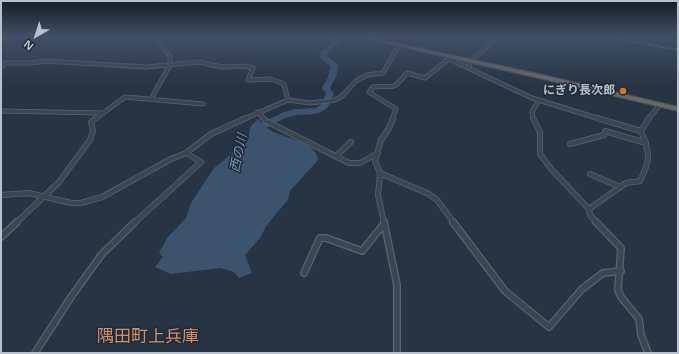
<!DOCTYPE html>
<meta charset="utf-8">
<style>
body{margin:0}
#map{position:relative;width:679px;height:354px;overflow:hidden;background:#263443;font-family:"Noto Sans",sans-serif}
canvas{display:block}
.frame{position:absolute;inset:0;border:2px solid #b7c1cc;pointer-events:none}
.north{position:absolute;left:16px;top:16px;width:40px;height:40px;-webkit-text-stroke:3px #1f2b38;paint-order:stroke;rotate:219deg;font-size:11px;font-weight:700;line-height:16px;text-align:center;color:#b7c1cc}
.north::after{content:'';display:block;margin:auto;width:14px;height:18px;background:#b7c1cc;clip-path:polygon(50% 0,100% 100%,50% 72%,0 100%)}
</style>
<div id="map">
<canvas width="679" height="354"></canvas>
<div class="frame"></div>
<div class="north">N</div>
</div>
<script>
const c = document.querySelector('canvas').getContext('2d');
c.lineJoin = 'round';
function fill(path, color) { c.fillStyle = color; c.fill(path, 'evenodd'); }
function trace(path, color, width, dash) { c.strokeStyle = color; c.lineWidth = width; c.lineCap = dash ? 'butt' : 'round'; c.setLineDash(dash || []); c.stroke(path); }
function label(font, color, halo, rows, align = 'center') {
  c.font = font + ' "Noto Sans","Noto Sans JP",sans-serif'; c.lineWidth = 3; c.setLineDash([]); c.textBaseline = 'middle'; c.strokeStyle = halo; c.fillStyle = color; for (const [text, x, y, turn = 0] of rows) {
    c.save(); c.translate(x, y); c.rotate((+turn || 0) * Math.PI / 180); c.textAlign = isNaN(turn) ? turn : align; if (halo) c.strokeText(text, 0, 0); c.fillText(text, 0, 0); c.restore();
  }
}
fill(new Path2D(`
 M258,119c3,2 6,7 9,9 13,11 49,11 51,32l-28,31 -2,9 -22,26 -6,12 -15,17 7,18 -13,5 -5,-6 -14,-4 -49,6 -16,-7 8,-10 -4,-4 8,-15 19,-20 5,-15 23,-35 33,-26 4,-16z`), '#3b536c');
fill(new Path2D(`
 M318,36l14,1 7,6 -12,11v2l12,9 -3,12 -6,11 4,6c-3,5 -4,13 -10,16 -9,7 -21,3 -31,6 -11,2 -22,9 -32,15l-2,6h-6l-2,-2 3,-8 30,-15 12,-3 20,-1 5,-4 5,-10 -4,-6 6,-11 3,-11 -10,-7 -2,-6 13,-10 -4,-3z`), '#3b536c');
const minorFar2 = new Path2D(`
 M1,38l4,-2
 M447,58l85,40 68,21
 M1,67l4,-4h26l15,-2 100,6 53,-5 23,5 22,-1 9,2 -5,12 23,-1 13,5 4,16
 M469,67l1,-5 28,-26
 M151,99l19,-34v-9l-16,-20
 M1,111l100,2
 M258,112l6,7
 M95,119l30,-22 78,7
 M244,119l44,-19 22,3 25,-3 6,-3 15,-16 11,-6 16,-2 16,-28
 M392,119l4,-10 -27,-17 4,-5c23,-3 16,7 34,-14l18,5 22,-18 1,-4
 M533,119l-1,-7 7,-12
 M648,119l12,-14`);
const minorFar1 = new Path2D(`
 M263,118l3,3 83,42h11l18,-10
 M533,118l7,14v22l12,16 37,39 1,6 7,8
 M597,118l44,13
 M570,144l34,-9 1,-4 41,12
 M336,156l15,-14
 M380,173l49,21 8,6 17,23
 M590,174l30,13
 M1,195l28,-2 42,10h10l21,-6 69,-38 15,-6 25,-19 35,-16
 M589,209l37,-26 14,-2c11,-21 10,-29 1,-50l8,-13
 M16,223l43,-41 31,-42 3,-9 -2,-9 5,-4
 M134,223l67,-61 -15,-9
 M384,223l-6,-28 2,-22 -5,-12 6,-21 8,-12 4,-10`);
const minor = new Path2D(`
 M384,222l13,63v68
 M453,222l52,69 44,36 33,-38 21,-16 18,-2
 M596,222l25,26 -3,42 3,7 18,22 2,16 7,18
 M1,237l16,-15
 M304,273l16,-35h6l36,13 22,-27
 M35,353l36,-56 31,-43 33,-32`);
const trunk = new Path2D(`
 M354,36h9l180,39 135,32v4l-135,-32z`);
trace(minorFar2, '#58646f', 5);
trace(minorFar1, '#58646f', 6);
trace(minor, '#58646f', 8);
trace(trunk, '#45515d', 2);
trace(minorFar2, '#3a4652', 3.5);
trace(minorFar1, '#3a4652', 4.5);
trace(minor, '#3a4652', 5.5);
fill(trunk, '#686764');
const rail = new Path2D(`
 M602,36l76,14`);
trace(rail, '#5c6a79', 2);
trace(rail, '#1f2b38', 1, [3.5]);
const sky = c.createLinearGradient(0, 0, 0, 86);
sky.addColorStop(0, '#151d25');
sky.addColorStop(0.42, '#415066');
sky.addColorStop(1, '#41506600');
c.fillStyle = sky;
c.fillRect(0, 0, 679, 86);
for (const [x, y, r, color] of [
 [623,91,4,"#e8710a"]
]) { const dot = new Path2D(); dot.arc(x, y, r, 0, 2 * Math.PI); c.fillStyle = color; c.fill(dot); trace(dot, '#1f2b38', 1.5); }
label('bold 12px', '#b7c1cc', '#1f2b38', [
 ["にぎり長次郎",615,91]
], 'right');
label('italic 13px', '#7794b0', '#1f2b38', [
 ["西の川",239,153,-78]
]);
label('17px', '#d98f66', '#1f2b38', [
 ["隅田町上兵庫",148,337]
]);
</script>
